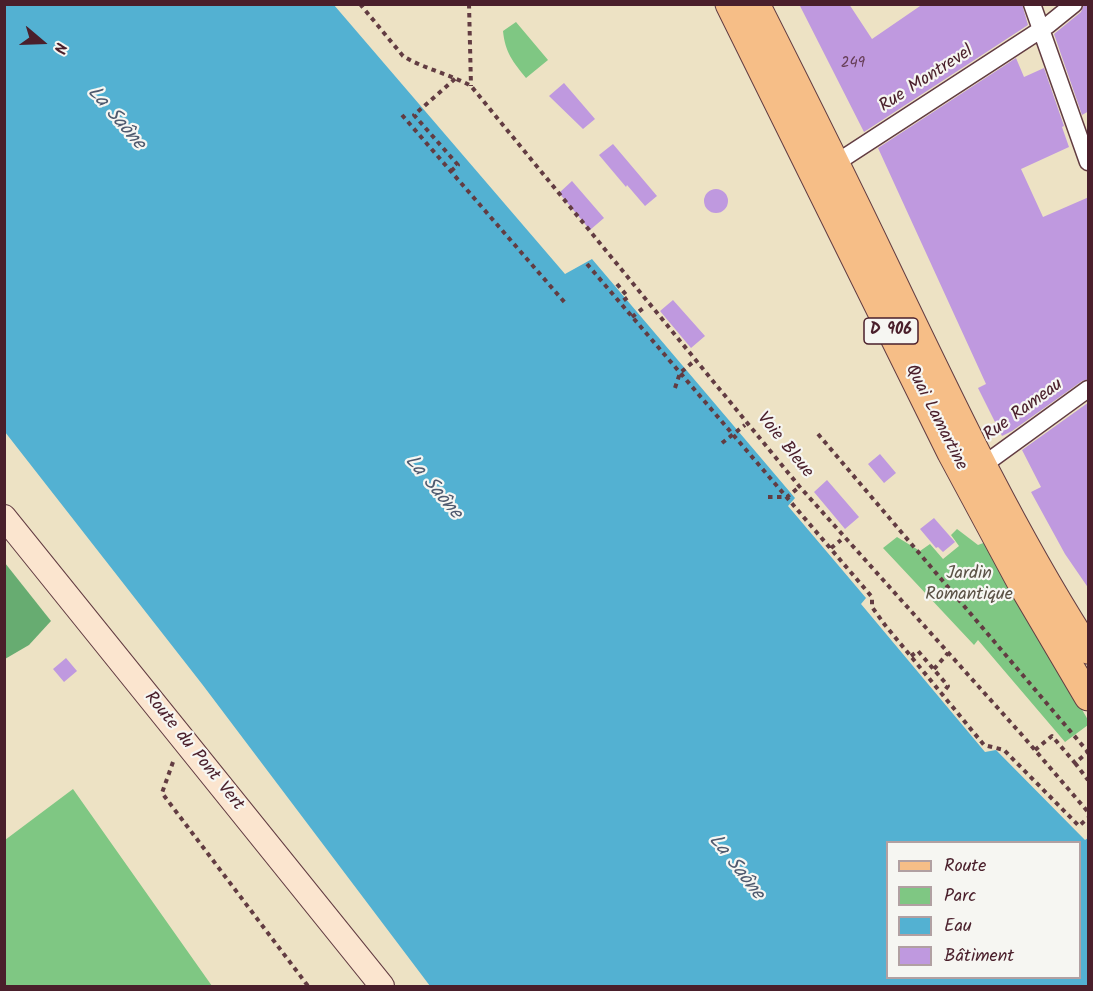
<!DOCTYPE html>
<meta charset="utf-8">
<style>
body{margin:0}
#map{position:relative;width:1093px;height:991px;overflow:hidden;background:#ede2c4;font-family:Kalam,sans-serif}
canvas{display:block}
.frame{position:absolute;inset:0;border:6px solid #4a1f2b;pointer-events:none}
.legend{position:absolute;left:886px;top:841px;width:195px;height:138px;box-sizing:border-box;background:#f6f6f2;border:2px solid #b1a0a2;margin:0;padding:8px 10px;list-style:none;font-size:18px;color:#4a1f2b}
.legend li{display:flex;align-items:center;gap:12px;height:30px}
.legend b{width:30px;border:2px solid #b1a0a2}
.north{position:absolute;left:12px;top:12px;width:60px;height:60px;-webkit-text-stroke:4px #f6f6f2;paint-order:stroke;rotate:109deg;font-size:16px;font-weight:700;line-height:24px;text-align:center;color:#4a1f2b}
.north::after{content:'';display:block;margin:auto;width:21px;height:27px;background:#4a1f2b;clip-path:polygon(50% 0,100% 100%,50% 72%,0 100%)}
</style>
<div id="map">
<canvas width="1093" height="991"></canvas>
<div class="frame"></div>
<ul class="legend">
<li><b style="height:8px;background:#f6be87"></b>Route</li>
<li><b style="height:16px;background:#7fc783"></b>Parc</li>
<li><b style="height:16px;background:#53b1d2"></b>Eau</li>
<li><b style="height:16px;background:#bf99df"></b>Bâtiment</li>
</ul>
<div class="north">N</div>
</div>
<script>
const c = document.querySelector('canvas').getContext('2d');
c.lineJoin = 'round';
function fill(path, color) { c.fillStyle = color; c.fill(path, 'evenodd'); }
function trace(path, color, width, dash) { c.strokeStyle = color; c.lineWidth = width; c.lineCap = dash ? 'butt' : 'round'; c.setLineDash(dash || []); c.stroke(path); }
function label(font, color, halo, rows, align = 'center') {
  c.font = font + ' Kalam,sans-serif'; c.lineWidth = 4.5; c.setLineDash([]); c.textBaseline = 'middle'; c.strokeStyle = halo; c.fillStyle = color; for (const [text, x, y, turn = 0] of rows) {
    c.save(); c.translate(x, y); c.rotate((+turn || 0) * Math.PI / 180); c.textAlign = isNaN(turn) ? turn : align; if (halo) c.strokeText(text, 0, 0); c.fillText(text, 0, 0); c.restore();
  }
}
fill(new Path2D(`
 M516,22l32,38 -22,18c-13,-16 -21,-26 -23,-47z
 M957,529l21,16 8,-3 102,178v5l-23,17 -87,-102 -4,5 -91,-97 14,-11 23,14 10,-7 13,15 16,-13 -8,-11z
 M73,789l139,197h-207v-146z`), '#7fc783');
fill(new Path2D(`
 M5,563l46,58 -22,24 -24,14z`), '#67ac71');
fill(new Path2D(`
 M5,4l329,1 231,269 27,-15 203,239 -7,8 78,92 -5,6 124,148 11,-2 89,90 3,-2v148h-658l-228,-302 -197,-252zM888,842h192v136h-192z`), '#53b1d2');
fill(new Path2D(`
 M799,4h50l23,35 51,-35h99l6,21 -164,107z
 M1084,4h5v107l-7,4 -28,-81 27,-22z
 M1016,58l8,19 20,-9 20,58 -2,1 7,20 -48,22 22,48 46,-20v182l-7,2 -70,50 -10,5 -24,-48 8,-4 -108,-236z
 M564,83l31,36 -12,10 -34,-33z
 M613,144l44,52 -12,10 -18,-21 -1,2 -27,-32z
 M572,181l32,37 -14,12 -31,-37z
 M704 201a12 12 0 1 1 24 0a12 12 0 1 1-24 0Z
 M673,300l32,36 -14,12 -31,-37z
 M1089,402v187l-24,-35 -34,-62 10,-5 -19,-37z
 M880,454l16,19 -12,10 -16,-19z
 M827,480l32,37 -14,12 -31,-37z
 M934,518l21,24 -12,10 -5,-5 -2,1 -16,-19z
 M66,658l11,13 -13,11 -11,-13z`), '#bf99df');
const street = new Path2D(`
 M1032,4l56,158
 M836,163l212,-138 26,-21
 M982,466l106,-77`);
const secondary = new Path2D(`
 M4,517l378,469`);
const primary = new Path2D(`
 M729,4l222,449 71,132 66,112
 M756,4c44,87 87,173 129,261 63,131 124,262 203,385`);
trace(street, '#623c42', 19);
trace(secondary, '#623c42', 26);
trace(primary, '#623c42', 29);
trace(new Path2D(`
 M360,4l43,52c21,13 47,18 68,30l328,400 223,249 66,77
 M469,4l2,82
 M402,115l164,189
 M451,171l7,-6 -44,-50 42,-37
 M587,264l285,333v10l13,18 99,120 20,5 75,76 9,-8
 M617,284l11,13 -8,6
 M632,317l14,-11
 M675,388l5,-15 13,-11
 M818,434l270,318
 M722,443l23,-18
 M768,497h19l11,-9
 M831,548l10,-8
 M911,656l7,-5 30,35 -6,8
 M934,669l14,-16
 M1035,750l17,-14 23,27 13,-11
 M173,762l-11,31 146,193
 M1075,763l13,17`), '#623c42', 4, [4.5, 4.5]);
trace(street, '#fff', 16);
trace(secondary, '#fbe5cf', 24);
trace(primary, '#f6be87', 27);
label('15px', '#673e58', null, [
 ["249",853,64]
]);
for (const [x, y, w] of [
 [891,331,54]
]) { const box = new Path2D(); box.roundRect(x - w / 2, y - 13, w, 26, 4.5); c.fillStyle = '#f6f6f2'; c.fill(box); trace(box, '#4a1f2b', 1.5); }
label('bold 16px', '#4a1f2b', null, [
 ["D 906",891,331]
]);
label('18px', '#4a1f2b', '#f6f6f2', [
 ["Rue Montrevel",927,80,-33],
 ["Rue Rameau",1024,411,-36],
 ["Quai Lamartine",935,418,63],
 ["Voie Bleue",784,446,51],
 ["Route du Pont Vert",193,752,51]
]);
label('18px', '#5a5145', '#f6f6f2', [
 ["Jardin",969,575],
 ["Romantique",969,596]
]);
label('italic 20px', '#4e596e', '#f6f6f2', [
 ["La Saône",115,119,49],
 ["La Saône",432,488,50],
 ["La Saône",735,868,52]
]);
</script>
